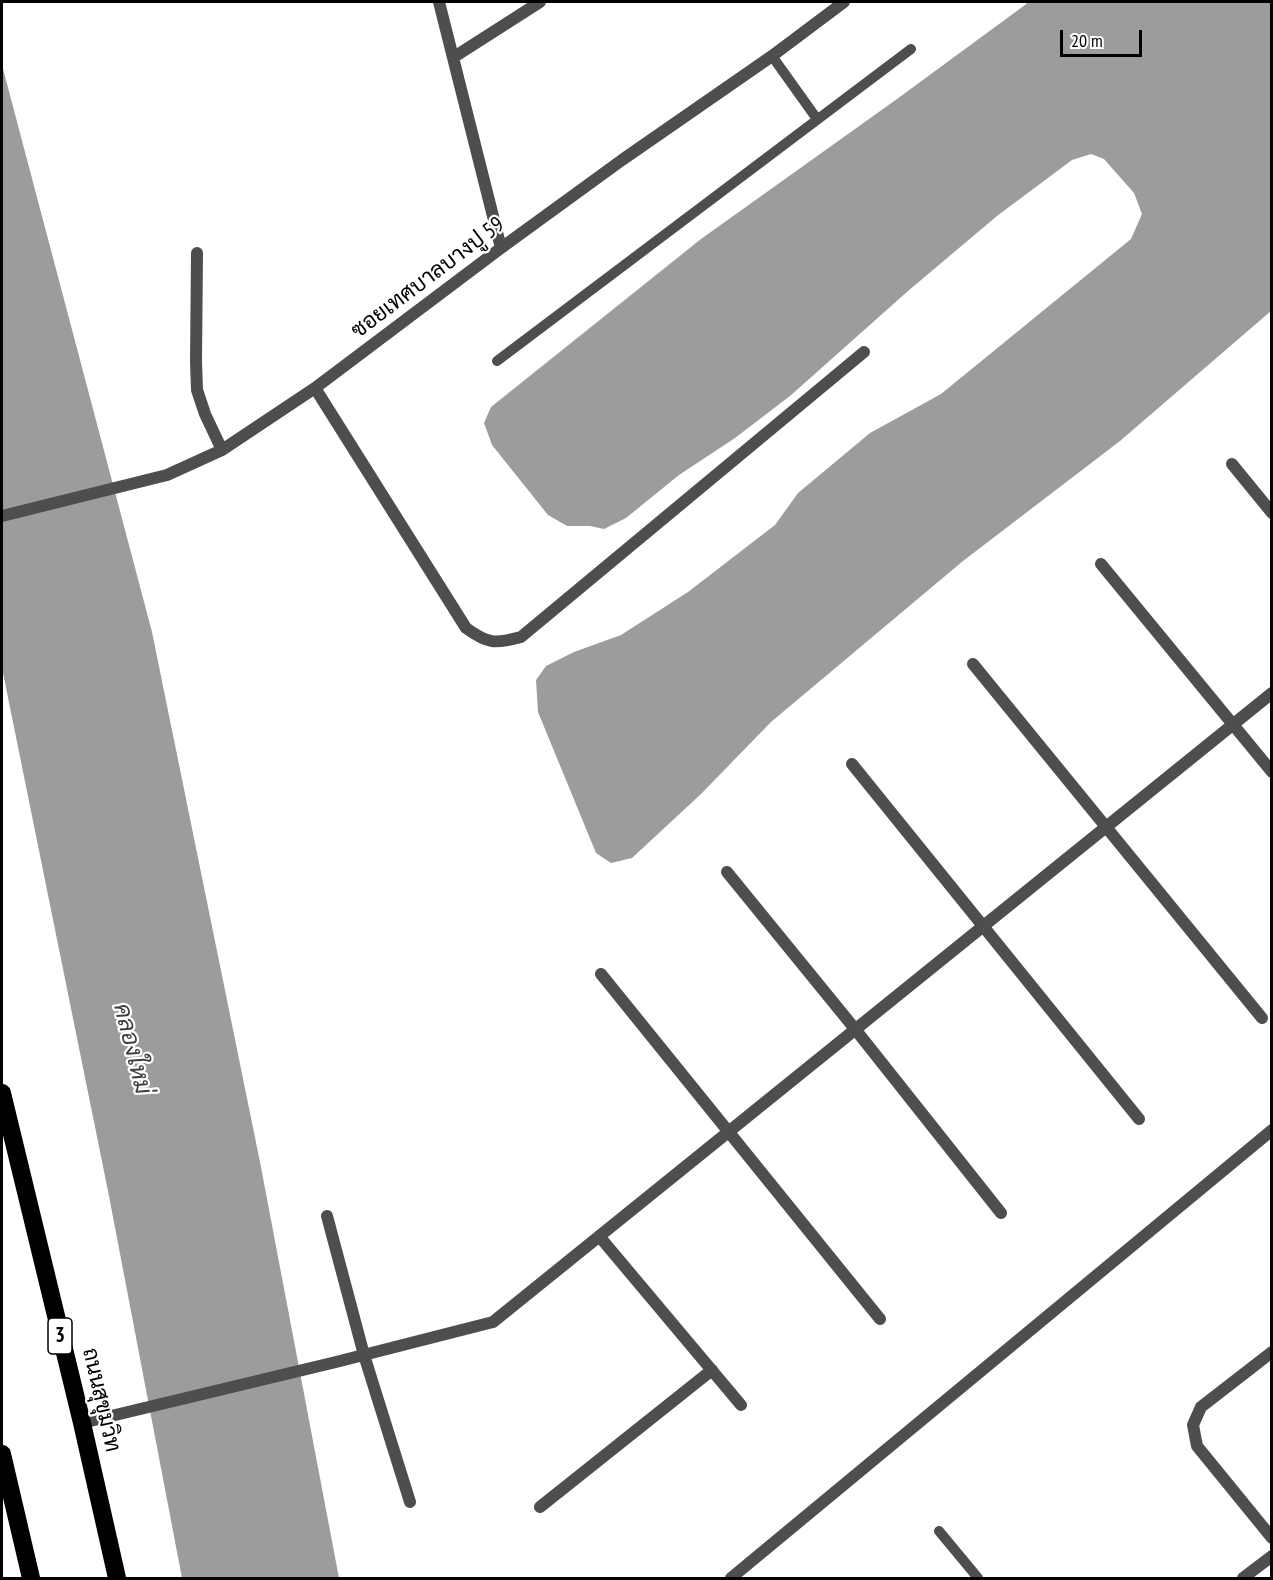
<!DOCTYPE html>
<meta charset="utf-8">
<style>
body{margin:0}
#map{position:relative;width:1273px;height:1580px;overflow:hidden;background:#fff;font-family:"PT Sans Narrow",sans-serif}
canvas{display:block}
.frame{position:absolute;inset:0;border:3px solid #000;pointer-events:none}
.scale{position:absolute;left:1060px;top:30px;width:82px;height:27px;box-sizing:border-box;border:3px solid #000;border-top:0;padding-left:8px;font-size:18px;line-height:21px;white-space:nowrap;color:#000;-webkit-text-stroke:4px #fff;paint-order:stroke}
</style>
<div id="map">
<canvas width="1273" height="1580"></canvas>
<div class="frame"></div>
<div class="scale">20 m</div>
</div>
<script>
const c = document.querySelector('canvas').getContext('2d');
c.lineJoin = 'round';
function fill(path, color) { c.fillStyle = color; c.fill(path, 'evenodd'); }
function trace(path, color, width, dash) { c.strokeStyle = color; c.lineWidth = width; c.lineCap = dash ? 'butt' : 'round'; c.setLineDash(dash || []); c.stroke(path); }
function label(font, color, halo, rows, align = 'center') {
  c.font = font + ' "PT Sans Narrow",Sarabun,sans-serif'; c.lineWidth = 4.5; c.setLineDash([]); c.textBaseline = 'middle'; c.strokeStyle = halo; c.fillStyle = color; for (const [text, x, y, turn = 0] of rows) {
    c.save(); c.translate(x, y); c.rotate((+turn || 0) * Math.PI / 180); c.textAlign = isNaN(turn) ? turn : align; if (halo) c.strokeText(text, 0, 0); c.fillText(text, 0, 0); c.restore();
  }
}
fill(new Path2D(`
 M1029,2h242v309l-151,130 -157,120 -192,161 -70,72 -69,64 -21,5 -15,-10 -58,-141 -2,-32 10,-14 28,-14 47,-17 67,-43 87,-67 23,-32 72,-60 71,-39 190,-155 11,-25 -8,-21 -30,-34 -13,-5 -19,6 -75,56 -89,75 -118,105 -55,42 -56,37 -53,43 -22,11 -14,-3h-23l-19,-11 -56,-70 -8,-22 7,-16 210,-168 196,-140z
 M2,65l150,567 108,530 79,416h-157l-74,-387 -106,-523z`), '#9c9c9c');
trace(new Path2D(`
 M772,56l45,63
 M497,361l414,-312
 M939,1531l39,47`), '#4e4e4e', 10);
trace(new Path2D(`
 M439,2l62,246
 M454,57l86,-55
 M197,253l-1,109 1,28 8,24 17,36
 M315,388l151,240c22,16 29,16 55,9l343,-285
 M1232,464l40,49
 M2,516l165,-41 55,-25 93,-62 186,-140 121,-88 150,-104 72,-54
 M1101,564l171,208
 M973,664l289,354
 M852,764l287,355
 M727,872l128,157 146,184
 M601,974l279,345
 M327,1216l37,139 46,147
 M599,1236l142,169
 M1272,1352l-71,55 -8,18 4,21 75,92
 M82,1423l254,-61 157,-40 779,-629
 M540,1507l172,-137
 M731,1578l541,-448
 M1243,1578l29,-22`), '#4e4e4e', 12);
trace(new Path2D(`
 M2,1093l80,330 35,155
 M2,1454l29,124`), '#000', 18);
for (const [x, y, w] of [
 [60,1336,24]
]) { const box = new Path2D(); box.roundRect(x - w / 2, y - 18, w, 36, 4.5); c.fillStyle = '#fff'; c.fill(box); trace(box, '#000', 1.5); }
label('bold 21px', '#000', null, [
 ["3",60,1336]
]);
label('22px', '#000', '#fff', [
 ["ซอยเทศบาลบางปู 59",428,278,-37],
 ["ถนนสุขุมวิท",101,1400,77]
]);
label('italic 24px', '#3d3d3d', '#fff', [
 ["คลองใหม่",132,1049,76]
]);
</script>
